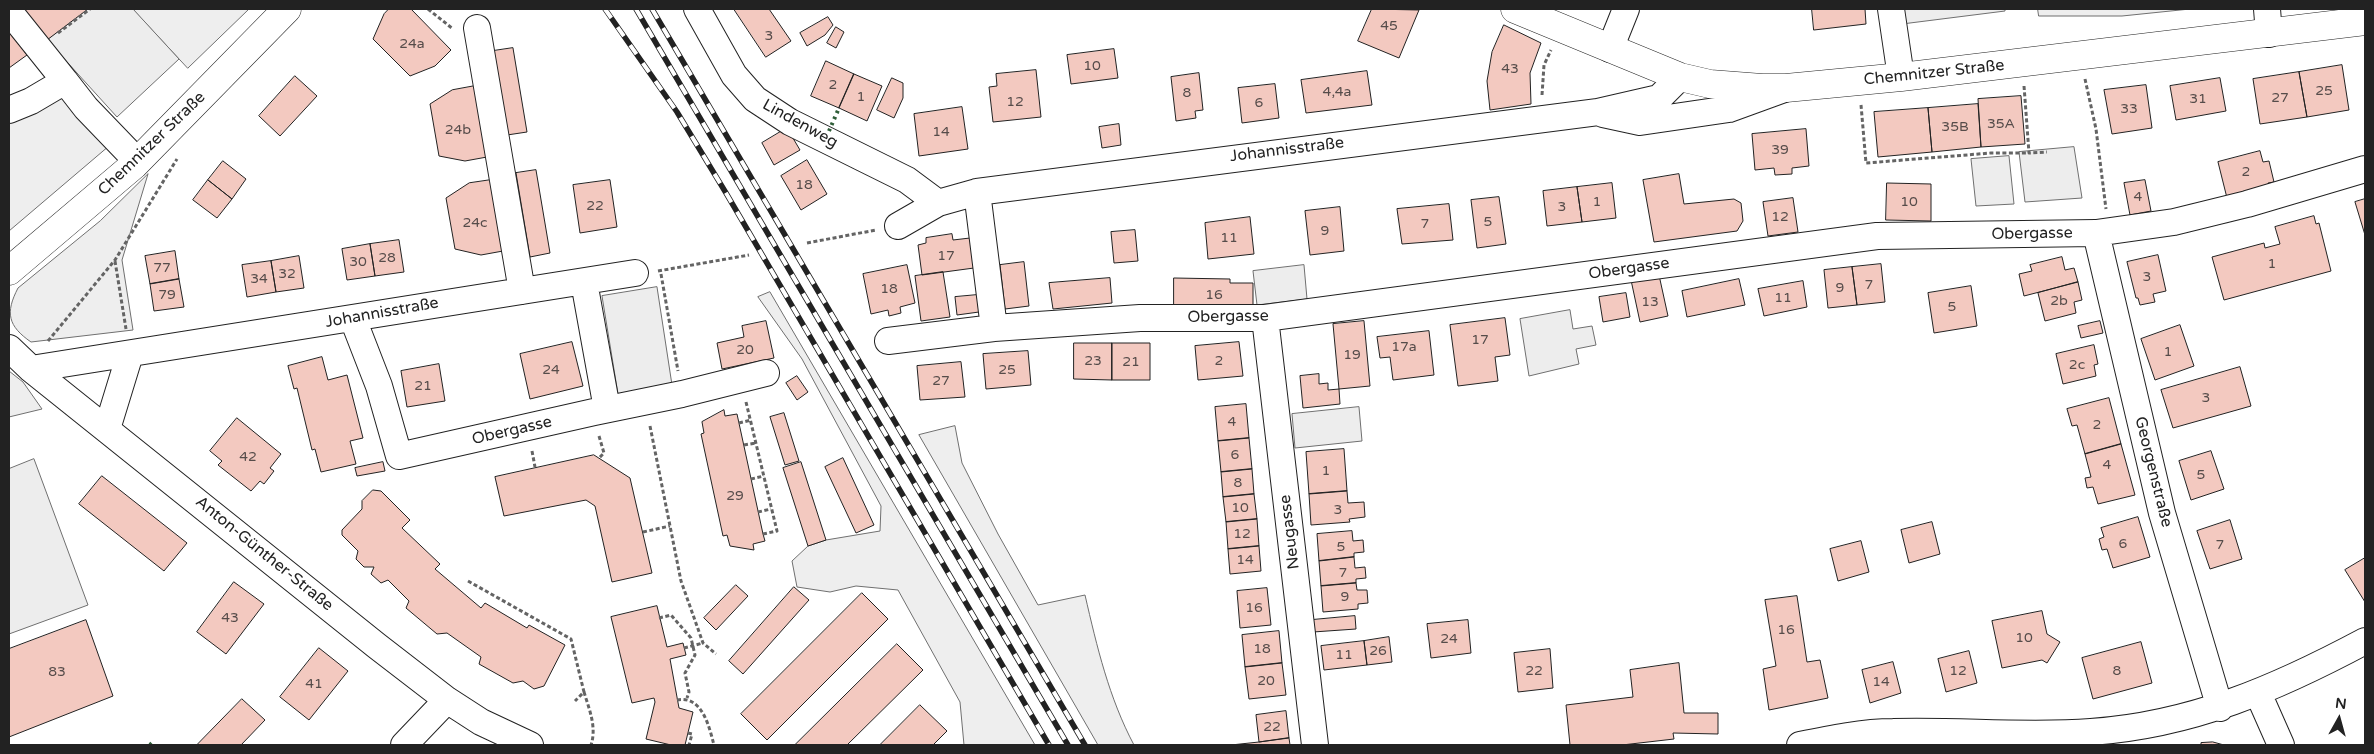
<!DOCTYPE html>
<meta charset="utf-8">
<style>
body{margin:0}
#map{position:relative;width:2374px;height:754px;overflow:hidden;background:#fff;font-family:"Varela Round",sans-serif}
canvas{display:block}
.frame{position:absolute;inset:0;border:10px solid #222;pointer-events:none}
.north{position:absolute;left:2314px;top:694px;width:50px;height:50px;-webkit-text-stroke:4px #fff;paint-order:stroke;rotate:7deg;font-size:14px;font-weight:700;line-height:20px;text-align:center;color:#222}
.north::after{content:'';display:block;margin:auto;width:18px;height:22px;background:#222;clip-path:polygon(50% 0,100% 100%,50% 72%,0 100%)}
</style>
<div id="map">
<canvas width="2374" height="754"></canvas>
<div class="frame"></div>
<div class="north">N</div>
</div>
<script>
const c = document.querySelector('canvas').getContext('2d');
c.lineJoin = 'round';
function fill(path, color) { c.fillStyle = color; c.fill(path, 'evenodd'); }
function trace(path, color, width, dash) { c.strokeStyle = color; c.lineWidth = width; c.lineCap = dash ? 'butt' : 'round'; c.setLineDash(dash || []); c.stroke(path); }
function label(font, color, halo, rows, align = 'center') {
  c.font = font + ' "Varela Round",sans-serif'; c.lineWidth = 4; c.setLineDash([]); c.textBaseline = 'middle'; c.strokeStyle = halo; c.fillStyle = color; for (const [text, x, y, turn = 0] of rows) {
    c.save(); c.translate(x, y); c.rotate((+turn || 0) * Math.PI / 180); c.textAlign = isNaN(turn) ? turn : align; if (halo) c.strokeText(text, 0, 0); c.fillText(text, 0, 0); c.restore();
  }
}
const green = new Path2D(`
 M133,9h116l-61,59z
 M2038,9h152l-68,7h-83z
 M65,81l51,59 -107,91v-121z
 M148,174l-26,86 11,70 -102,12c-23,-16 -26,-29 -13,-54l82,-67z
 M770,292l265,453h-71l-4,-43 -62,-112 -42,-4 -26,6 -33,-5 -5,-26 16,-15 18,-6 54,-9 1,-25 -79,-147 -44,-62z
 M9,371l14,11 19,27 -33,8z
 M955,426l7,37 36,71 40,71 47,-10c12,52 24,103 49,150h-36l-179,-310z`);
fill(green, '#eee');
trace(green, '#6f6f6f', 1);
const parking = new Path2D(`
 M88,9h45l46,50 -62,58 -70,-77z
 M1900,9h105v2l-103,13z
 M2074,147l8,51 -57,4 -6,-50z
 M2009,156l5,48 -38,2 -5,-47z
 M1304,265l3,34 -50,6 -4,-34z
 M657,287l15,98 -54,9 -16,-98z
 M1570,310l3,19 19,-3 4,19 -20,4 3,15 -50,12 -9,-57z
 M1359,407l3,34 -67,7 -3,-34z
 M34,459l54,146 -79,29v-165z`);
fill(parking, '#ededed');
trace(parking, '#6f6f6f', 1);
const building = new Path2D(`
 M21,9h67l-41,31z
 M389,9h22l40,41 -16,16 -25,10 -37,-37 11,-25z
 M734,9h35l22,32 -25,16z
 M1372,9l47,1 -20,48 -41,-17z
 M1812,9h53l1,15 -52,6z
 M828,17l5,8 -8,10 -18,11 -7,-13z
 M1504,25l37,18 -11,30 1,31 -41,6 -3,-29 5,-29z
 M836,27l8,5 -8,16 -9,-5z
 M9,30l18,25 -18,13z
 M513,48l14,84 -20,3 -14,-84z
 M1114,49l4,29 -47,6 -4,-29z
 M826,61l28,13 -15,34 -28,-12z
 M2342,65l7,45 -42,7 -8,-45z
 M1036,70l5,47 -48,5 -4,-35 8,-1 -1,-12z
 M1367,71l5,34 -66,8 -5,-33z
 M2299,72l8,45 -47,7 -7,-45z
 M1199,73l4,37 -8,1 1,7 -20,3 -5,-44z
 M854,74l28,12 -15,35 -28,-13z
 M295,76l22,20 -37,40 -21,-20z
 M892,78l11,5v15l-9,20 -17,-8z
 M2220,78l6,33 -50,9 -6,-34z
 M1275,84l4,34 -37,5 -4,-35z
 M2146,85l6,43 -40,6 -8,-44z
 M475,86l12,71 -22,4 -26,-5 -9,-52 22,-14z
 M2021,96l4,48 -44,3 -3,-48z
 M1978,104l3,43 -49,5 -4,-44z
 M962,107l6,42 -49,7 -5,-42z
 M1928,108l4,44 -54,5 -4,-45z
 M1119,124l2,21 -19,3 -3,-21z
 M787,128l13,22 -26,15 -12,-22z
 M1806,129l3,37 -17,2v6l-17,1 -1,-7 -19,2 -3,-36z
 M2260,151l3,11 6,-1 5,21 -6,1 1,5 -42,10 -9,-36z
 M807,160l20,34 -26,16 -20,-34z
 M223,161l23,18 -14,20 -24,-19z
 M536,170l14,83 -20,4 -14,-84z
 M1679,174l5,30 50,-5 7,4 2,18 -6,10 -83,11 -11,-62z
 M208,180l24,19 -15,19 -24,-18z
 M491,180l12,71 -22,4 -26,-6 -9,-51 23,-15z
 M610,180l7,47 -37,6 -7,-48z
 M2145,180l6,31 -21,4 -6,-32z
 M1612,183l4,35 -34,4 -5,-35z
 M1887,183l44,1v37l-45,-1z
 M1577,187l5,35 -35,4 -4,-35z
 M1499,197l7,47 -29,4 -6,-48z
 M1793,198l5,34 -30,4 -5,-34z
 M2365,199v36l-10,-33z
 M1449,204l4,36 -51,4 -5,-35z
 M1340,207l4,44 -34,4 -5,-44z
 M2314,216l2,8 3,-1 12,48 -107,29 -12,-43 52,-14 1,5 15,-4 -5,-17z
 M1250,217l4,37 -46,5 -3,-36z
 M1135,230l3,31 -24,2 -3,-31z
 M952,234l1,6 17,-2 4,30 -52,7 -4,-30 8,-2v-5z
 M399,240l5,32 -29,4 -5,-32z
 M370,244l5,32 -28,4 -5,-31z
 M175,251l4,28 -29,5 -5,-28z
 M2158,255l8,36 -13,3 2,8 -15,3 -2,-7h-2l-9,-36z
 M299,256l5,32 -28,4 -5,-31z
 M2062,257l3,13 9,-2 4,14 -54,14 -5,-22 13,-3 -2,-6z
 M271,261l5,31 -29,5 -5,-32z
 M1024,262l5,44 -24,3 -5,-44z
 M1881,264l4,38 -28,3 -5,-38z
 M907,265l8,38 -15,4 1,6 -12,3 -1,-6 -17,4 -8,-40z
 M1852,267l5,38 -29,3 -4,-38z
 M943,272l7,45 -29,4 -6,-45z
 M1659,275l9,41 -28,6 -9,-42z
 M1110,278l2,25 -59,6 -4,-26z
 M1174,278l56,1v4h23v25l-79,4z
 M179,279l5,28 -30,4 -4,-27z
 M1739,279l6,26 -58,12 -5,-26z
 M1803,281l4,26 -43,9 -6,-27z
 M2078,282l4,18 -8,2 2,11 -31,8 -7,-28z
 M1971,286l6,40 -43,7 -6,-40z
 M1626,293l4,24 -27,5 -4,-25z
 M977,295l2,17 -22,3 -2,-18z
 M1505,318l5,37 -15,2 3,24 -40,5 -8,-61z
 M766,321l8,37 -52,11 -5,-26 27,-6 -2,-11z
 M1364,321l6,65 -31,3 -6,-65z
 M2100,321l3,12 -22,5 -3,-12z
 M2180,325l14,41 -39,14 -14,-41z
 M1429,331l5,44 -41,5 -3,-23 -10,1 -3,-21z
 M572,342l11,44 -53,13 -10,-45z
 M1239,342l4,34 -45,4 -3,-34z
 M1074,343h38v37l-38,-1z
 M1112,343h38v37h-38z
 M2094,345l4,19 -4,1 2,11 -33,8 -7,-30z
 M1028,351l3,34 -45,4 -3,-35z
 M322,357l6,23 19,-5 16,63 -13,3 6,23 -35,8 -6,-23 -3,1 -15,-62 -3,1 -6,-23z
 M961,362l4,35 -45,3 -3,-34z
 M439,364l6,37 -38,6 -6,-36z
 M2240,367l11,39 -78,22 -12,-38z
 M1319,374v10l9,-1v7l11,-1 1,15 -37,4 -3,-32z
 M797,376l11,16 -11,8 -11,-17z
 M2109,398l12,46 -36,10 -8,-29 -5,1 -5,-17z
 M1246,404l3,34 -31,3 -3,-34z
 M724,410l1,6 12,-2 26,120 2,7 -12,3 1,6 -24,-4 -3,-11 -4,1 -22,-102 3,-1 -2,-11z
 M784,413l15,48 -14,4 -15,-48z
 M237,418l44,36 -11,14 4,3 -10,13 -4,-3 -9,10 -33,-26 4,-4 -12,-10z
 M1249,438l3,31 -31,3 -3,-31z
 M2121,444l14,51 -37,9 -5,-17 -6,1 -2,-10 6,-1 -6,-23z
 M1344,449l3,42 -38,3 -3,-42z
 M2211,451l13,38 -33,11 -12,-39z
 M594,455l36,23 22,95 -40,9 -17,-76 -9,-6 -82,16 -9,-39z
 M843,458l31,67 -18,8 -31,-66z
 M383,462l2,9 -28,5 -2,-8z
 M801,462l25,78 -18,6 -25,-78z
 M1252,469l2,25 -31,3 -2,-25z
 M102,476l85,67 -23,28 -85,-67z
 M373,490l8,1 29,29 -8,8 38,36 -5,5 46,39 4,-5 42,25 2,-3 36,20 -21,41 -10,3 -11,-8 -10,2 -34,-19 2,-7 -34,-24 -10,1 -31,-26 3,-7 -21,-21 -7,3 -10,-9 3,-7h-10l-8,-8 2,-8 -16,-16v-5l20,-21v-8z
 M1347,491l1,12 16,-1 1,15 -16,2 1,3 -39,3 -2,-31z
 M1254,494l3,25 -31,3 -3,-25z
 M2138,517l12,40 -37,11 -6,-19 -5,1 -3,-11 5,-2 -3,-9z
 M1257,519l2,27 -31,3 -2,-27z
 M2230,520l12,39 -32,10 -13,-38z
 M1932,522l8,32 -31,9 -8,-33z
 M1352,531l1,10 10,-1 1,12 -10,1v4l-35,4 -2,-27z
 M1861,541l8,31 -31,9 -8,-32z
 M1259,546l2,25 -31,3 -2,-25z
 M1354,557l1,11 10,-1 1,11 -10,1v4l-35,3 -2,-25z
 M2365,558v44l-20,-32z
 M234,582l30,22 -38,50 -29,-22z
 M1356,583l1,7h10l1,13 -10,1v5l-35,3 -2,-26z
 M736,585l12,11 -32,34 -12,-12z
 M794,587l15,13 -66,74 -14,-13z
 M1267,588l4,37 -31,3 -3,-37z
 M862,593l26,26 -121,121 -26,-26z
 M1797,596l10,66 13,-2 8,38 -59,12 -6,-41 13,-3 -11,-66z
 M657,606l10,41 16,-4 3,12 -16,4 9,49 14,4 -8,33h-14l-25,-6 9,-37 -1,-4 -22,5 -21,-86z
 M2042,611l5,23 13,8 -13,21 -5,-3 -40,8 -10,-47z
 M1355,616l1,13 -43,3 -1,-12z
 M86,620l27,76 -104,41v-88z
 M1468,620l3,33 -40,5 -4,-34z
 M1279,631l3,32 -37,4 -3,-32z
 M1389,637l3,25 -25,3 -3,-24z
 M1364,641l3,24 -43,5 -3,-24z
 M2141,642l11,41 -59,16 -11,-41z
 M897,644l26,26 -76,75h-52z
 M319,648l29,23 -39,49 -29,-23z
 M1550,649l3,39 -35,4 -4,-39z
 M1969,651l8,32 -31,9 -8,-33z
 M1893,662l8,31 -31,10 -8,-33z
 M1282,663l4,32 -37,4 -4,-32z
 M1679,663l5,50h34v21l-45,-1 1,6 -52,6h-52l-4,-40 67,-8 -3,-27z
 M242,699l23,21 -24,25h-44z
 M920,705l27,26 -14,14h-53z
 M1286,711l3,27 -30,4 -3,-27z
 M1289,738l1,7h-59l28,-3z
 M2213,742l11,3h-23v-2z`);
fill(building, '#f3c9c0');
trace(building, '#222', 1);
const minor = new Path2D(`
 M697,9l37,66 21,24 35,23 117,58 31,23
 M1891,9l10,68
 M2267,9l2,25
 M9,11l56,70
 M477,28l45,263
 M1610,49l16,-40
 M9,110l22,-9 34,-20 21,27 51,53
 M1603,114l37,8 89,-13 55,-20
 M977,192l17,136
 M898,226l40,-23 39,-11 621,-80 61,-14 21,-21
 M2096,233l66,280 58,195
 M584,282l23,127
 M1265,318l50,427
 M353,319l26,67 20,70 195,-44 88,-18 84,-21
 M888,341l106,-13 146,-10h125l612,-82 219,-3 78,-11 73,-18 118,-35
 M9,348l22,21 346,277 70,54 34,22 49,23
 M31,369l604,-96
 M107,429l23,-75
 M2258,693l23,52
 M404,745l43,-45
 M1800,745c29,-6 63,-13 93,-13 66,-2 132,5 198,0 101,-7 186,-44 274,-91`);
const major = new Path2D(`
 M1515,9l165,68 30,7 52,4h24l115,-11 464,-56
 M9,271l125,-106 153,-156`);
trace(minor, '#222', 28);
trace(major, '#222', 29);
trace(new Path2D(`
 M428,9l25,20
 M58,33l32,-24
 M2085,79l11,50 10,80
 M2024,86l5,67 18,-1
 M1542,95l2,-30 7,-15
 M1861,105l5,58 125,-10h38
 M807,243l69,-13
 M115,261l11,68
 M658,271l91,-16
 M661,274l17,97
 M48,341l67,-81 62,-101
 M746,402l31,129 -14,3
 M739,423l12,-3
 M650,426l31,155 22,62 13,11
 M599,436l5,17 -5,5
 M744,445l12,-2
 M532,451l3,16
 M751,479l13,-3
 M758,512l13,-3
 M643,532l27,-6
 M468,581l103,58 13,53 -9,9
 M659,618l12,-3 20,23 4,17 -10,18 4,19 -2,6
 M684,648l19,-5
 M584,692c5,17 13,35 7,53
 M677,700c25,-5 32,26 37,45
 M688,733l4,1 -3,11`), '#646464', 3, [4, 2.5]);
trace(minor, '#fff', 26);
trace(major, '#fff', 28);
const rail = new Path2D(`
 M605,9l72,103 49,81 323,552
 M636,9l432,736
 M652,9l433,736`);
trace(rail, '#222', 5.5);
trace(rail, '#fff', 4, [11]);
trace(new Path2D(`
 M829,131l10,-23
 M150,745l4,-4`), '#2f5e38', 4, [2.5, 4]);
label('14px', '#564c4a', null, [
 ["45",1389,26],
 ["3",769,36],
 ["24a",412,44],
 ["10",1092,66],
 ["43",1510,69],
 ["2",833,85],
 ["25",2324,91],
 ["4,4a",1337,92],
 ["8",1187,93],
 ["1",861,97],
 ["27",2280,98],
 ["31",2198,99],
 ["12",1015,102],
 ["6",1259,103],
 ["33",2129,109],
 ["35A",2001,124],
 ["35B",1955,127],
 ["24b",458,130],
 ["14",941,132],
 ["39",1780,150],
 ["2",2246,172],
 ["18",804,185],
 ["4",2138,197],
 ["1",1597,202],
 ["10",1909,202],
 ["22",595,206],
 ["3",1562,207],
 ["12",1780,217],
 ["5",1488,222],
 ["24c",475,223],
 ["7",1425,224],
 ["9",1325,231],
 ["11",1229,238],
 ["17",946,256],
 ["28",387,258],
 ["30",358,262],
 ["1",2272,264],
 ["77",162,268],
 ["32",287,274],
 ["3",2147,277],
 ["34",259,279],
 ["7",1869,285],
 ["9",1840,288],
 ["18",889,289],
 ["79",167,295],
 ["16",1214,295],
 ["11",1783,298],
 ["2b",2059,301],
 ["13",1650,302],
 ["5",1952,307],
 ["17",1480,340],
 ["17a",1404,347],
 ["20",745,350],
 ["1",2168,352],
 ["19",1352,355],
 ["23",1093,361],
 ["2",1219,361],
 ["21",1131,362],
 ["2c",2077,365],
 ["24",551,370],
 ["25",1007,370],
 ["27",941,381],
 ["21",423,386],
 ["3",2206,398],
 ["4",1232,422],
 ["2",2097,425],
 ["6",1235,455],
 ["42",248,457],
 ["4",2107,465],
 ["1",1326,471],
 ["5",2201,475],
 ["8",1238,483],
 ["29",735,496],
 ["10",1240,508],
 ["3",1338,510],
 ["12",1242,534],
 ["6",2123,544],
 ["7",2220,545],
 ["5",1341,547],
 ["14",1245,560],
 ["7",1343,573],
 ["9",1345,597],
 ["16",1254,608],
 ["43",230,618],
 ["16",1786,630],
 ["10",2024,638],
 ["24",1449,639],
 ["18",1262,649],
 ["26",1378,651],
 ["11",1344,655],
 ["22",1534,671],
 ["12",1958,671],
 ["8",2117,671],
 ["83",57,672],
 ["20",1266,681],
 ["14",1881,682],
 ["41",314,684],
 ["22",1272,727]
]);
label('16px', '#222', '#fff', [
 ["Chemnitzer Straße",1934,73,-6],
 ["Lindenweg",800,124,29],
 ["Chemnitzer Straße",152,144,-44],
 ["Johannisstraße",1287,150,-7],
 ["Obergasse",2032,234,-1],
 ["Obergasse",1629,269,-8],
 ["Johannisstraße",382,313,-10],
 ["Obergasse",1228,317,-1],
 ["Obergasse",512,431,-13],
 ["Georgenstraße",2153,472,76],
 ["Neugasse",1290,532,-97],
 ["Anton-Günther-Straße",264,554,39]
]);
</script>
